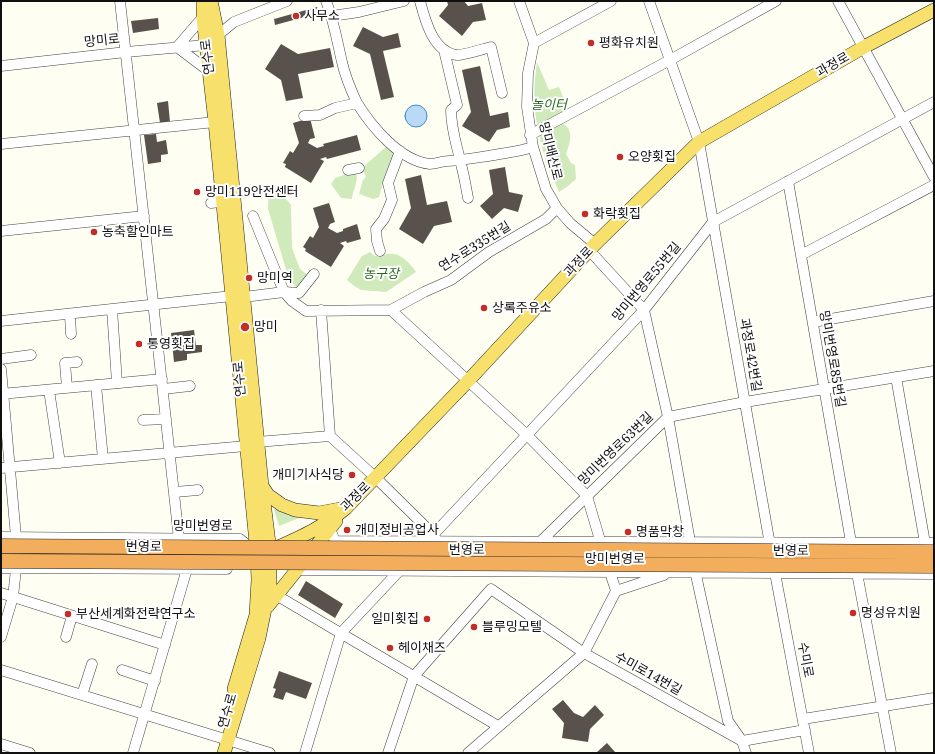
<!DOCTYPE html>
<meta charset="utf-8">
<style>
body{margin:0}
#map{position:relative;width:935px;height:754px;overflow:hidden;background:#fffef3;font-family:"Noto Serif",serif}
canvas{display:block}
.frame{position:absolute;inset:0;border:2px solid #101010;pointer-events:none}
</style>
<div id="map">
<canvas width="935" height="754"></canvas>
<div class="frame"></div>
</div>
<script>
const c = document.querySelector('canvas').getContext('2d');
c.lineJoin = 'round';
function fill(path, color) { c.fillStyle = color; c.fill(path, 'evenodd'); }
function trace(path, color, width, dash) { c.strokeStyle = color; c.lineWidth = width; c.lineCap = dash ? 'butt' : 'round'; c.setLineDash(dash || []); c.stroke(path); }
function label(font, color, halo, rows, align = 'center') {
  c.font = font + ' "Noto Serif","Noto Sans KR",serif'; c.lineWidth = 4; c.setLineDash([]); c.textBaseline = 'middle'; c.strokeStyle = halo; c.fillStyle = color; for (const [text, x, y, turn = 0] of rows) {
    c.save(); c.translate(x, y); c.rotate((+turn || 0) * Math.PI / 180); c.textAlign = isNaN(turn) ? turn : align; if (halo) c.strokeText(text, 0, 0); c.fillText(text, 0, 0); c.restore();
  }
}
fill(new Path2D(`
 M537,62l12,28 10,-3 10,25 -29,15 -3,-3c-4,-22 -3,-40 0,-62z
 M561,123c14,5 9,20 5,31l5,9 4,2 1,14 -8,7 -9,6 -13,-30 -7,-27z
 M388,145l7,9 -9,19 -7,24 -6,2 -14,-5 4,-14 3,-3 -4,-9z
 M356,171c3,12 -3,17 -4,28l-11,-1 -10,-14 4,-6z
 M269,187h5l9,8 8,10 1,43 8,21 8,6 -11,14 -9,-13 -20,-67z
 M370,252l5,4c6,0 13,-3 19,-2 9,1 18,12 22,18l-30,20 -25,-2 -8,-5 -6,-5 15,-24z
 M277,508l21,8 1,2 -20,8 -5,-16z`), '#d0eabc');
const water = new Path2D(`
 M405 116a11 11 0 1 1 22 0a11 11 0 1 1-22 0Z`);
fill(water, '#b8daf6');
trace(water, '#3f89cd', 1);
fill(new Path2D(`
 M447,1h17l4,5 14,-3 4,17 -13,2 -11,14 -23,-20 9,-11z
 M317,7l2,6 -44,12 -1,-6z
 M158,18l1,11 -26,4 -2,-12z
 M363,27l20,10 15,-4 3,14 -18,4 11,46 -13,3 -11,-46 -17,-8z
 M281,44l17,10 32,-6 4,19 -36,7 5,24 -17,3 -5,-21 -16,-11z
 M480,66l10,50 18,-4 2,15 -13,3 -8,12 -27,-16 9,-14 -9,-42z
 M168,101l2,21 -10,1 -3,-20z
 M310,118l5,20 -5,1 -2,4 9,5 7,-2 -1,-2 34,-9 4,15 -34,9 -1,-2 -6,2 4,2 -13,22 -26,-16 1,-3 -3,-1 7,-12 3,2 6,-10 -6,-20z
 M156,134l1,8 9,-2 2,14 -7,1v7l-13,2 -4,-29z
 M505,167l4,25 14,3 -5,17 -14,-4 -12,11 -12,-13 13,-12 -4,-24z
 M421,175l6,30 20,-4 5,21 -18,4 -11,18 -24,-15 12,-21 -6,-29z
 M329,203l6,19 -5,2 -2,4 9,5 6,-2v-2l14,-5 4,15 -14,4 -1,-2 -6,2 4,3 -13,21 -26,-16 1,-2 -3,-2 7,-11 3,2 6,-11 -6,-19z
 M194,330l2,15h6v7l-15,2v6l-13,2 -3,-29z
 M306,581l37,23 -8,14 -37,-23z
 M279,671l33,12 -6,16 -20,-7 -3,8 -10,-3 3,-8 -3,-1z
 M563,700l11,13 9,4 12,-12 9,10 -14,14 -2,13 -26,-4 2,-15 -12,-14z
 M607,743l9,10h-20z`), '#59524c');
const minor = new Path2D(`
 M120,1l59,538
 M420,1c5,19 13,51 37,54 7,0 26,-6 34,-8l11,46
 M519,1l15,42 -6,30 -1,34 6,40 13,42 11,19 13,15 25,21
 M649,1l50,141 76,431 34,180
 M838,1l96,176
 M332,16l27,-4 45,-11
 M203,17l-26,30 33,25
 M534,43l77,-42
 M444,50l13,55 -6,5c0,19 6,36 10,54 3,11 5,23 7,34
 M1,66l125,-14 80,-7 28,-23 53,-21
 M357,103c15,24 43,58 73,61 6,0 12,-3 18,-3 14,-1 26,-3 40,-5 15,-3 30,-4 45,-9
 M304,116l16,-1 15,-7 22,-5c-6,-13 -12,-27 -15,-41 -5,-21 -8,-41 -16,-61
 M530,135l140,-75 106,-59
 M1,144l214,-22
 M348,170l11,-2
 M788,181l63,361
 M211,203l17,-2
 M253,216l31,76 15,1 15,-19
 M1,231l143,-15
 M589,250l55,60 24,107 23,130
 M380,251l-3,-10 -1,-12 8,-10 8,-19 -4,-17 12,-32
 M801,255l133,-70
 M244,297l40,-5 8,9 14,10 85,-1 33,-18 27,-12 38,-28 57,-33 11,-11
 M112,309l5,74
 M321,310l9,126 46,42 57,56 3,5
 M391,310l136,125 60,61 15,51
 M70,315l1,19
 M1,321l231,-25
 M813,322l121,-21
 M1,359l30,-4
 M1,369l15,168
 M896,377l29,166
 M96,385l7,74
 M67,388l-2,-25 12,-1
 M163,389l27,-3
 M49,390l11,73
 M1,394l161,-15
 M143,420l23,-1
 M257,442l73,-6
 M1,468l245,-22
 M175,492l23,-2
 M330,529l5,12 599,2
 M1,537l239,2 12,10
 M538,544l130,-127 77,-15 189,-31
 M694,566l34,155 14,20 4,12
 M1,568l226,1
 M296,570l638,4
 M857,573l34,180
 M491,589l93,64 158,88 63,-11
 M616,591l48,-16
 M1,593l164,52
 M276,595l222,131
 M1,637l12,-40 3,-28
 M66,637l6,-21
 M1,670l269,83
 M122,670l33,11
 M82,695l10,-31
 M803,719l131,-21
 M1,744l29,9
 M133,753l54,-184 1,-12
 M305,753l36,-120 303,-323 69,-88 221,-120
 M388,753l26,-77 77,-87
 M468,753l116,-100 32,-62 -8,-25`);
const major = new Path2D(`
 M203,1v16l12,105 42,431 1,27 -2,35 -22,74
 M211,1l7,34 44,451 8,65v33l-11,54 -35,115
 M262,486l6,9 14,10 13,5 24,3 26,-5
 M276,548c27,-12 47,-21 70,-40l122,-127 127,-137 104,-102 165,-95 70,-37
 M268,606l68,-85`);
trace(minor, '#434343', 11);
trace(major, '#212121', 14);
trace(minor, '#fff', 10);
trace(major, '#f7e06b', 13);
const highwayBridge = new Path2D(`
 M1,546l933,6
 M1,561l933,5`);
trace(highwayBridge, '#212121', 15, []);
trace(highwayBridge, '#f3ae5d', 14);
for (const [x, y, r, color] of [
 [296,16,4,"#c12d27"],
 [591,43,4,"#c12d27"],
 [620,157,4,"#c12d27"],
 [197,192,4,"#c12d27"],
 [585,214,4,"#c12d27"],
 [94,232,4,"#c12d27"],
 [249,278,4,"#c12d27"],
 [484,308,4,"#c12d27"],
 [245,327,5,"#c12d27"],
 [139,344,4,"#c12d27"],
 [352,475,4,"#c12d27"],
 [347,530,4,"#c12d27"],
 [628,532,4,"#c12d27"],
 [853,613,4,"#c12d27"],
 [68,614,4,"#c12d27"],
 [427,619,4,"#c12d27"],
 [474,627,4,"#c12d27"],
 [390,648,4,"#c12d27"]
]) { const dot = new Path2D(); dot.arc(x, y, r, 0, 2 * Math.PI); c.fillStyle = color; c.fill(dot); trace(dot, '#fff', 1.5); }
label('13px', '#101010', '#fff', [
 ["사무소",304,16],
 ["평화유치원",599,43],
 ["오양횟집",628,157],
 ["망미119안전센터",205,192],
 ["화락횟집",593,214],
 ["농축할인마트",102,232],
 ["망미역",257,278],
 ["상록주유소",492,308],
 ["망미",254,327],
 ["통영횟집",147,344],
 ["개미기사식당",344,475,"right"],
 ["개미정비공업사",355,530],
 ["명품막창",636,532],
 ["명성유치원",861,613],
 ["부산세계화전략연구소",76,614],
 ["일미횟집",419,619,"right"],
 ["블루밍모텔",482,627],
 ["헤이채즈",398,648]
], 'left');
label('13px', '#101010', '#fff', [
 ["망미로",102,41,-6],
 ["연수로",208,57,-97],
 ["과정로",833,65,-30],
 ["망미배산로",550,151,76],
 ["연수로335번길",475,247,-32],
 ["과정로",579,262,-47],
 ["망미번영로55번길",647,282,-50],
 ["과정로42번길",750,355,80],
 ["망미번영로85번길",832,359,80],
 ["연수로",240,379,-95],
 ["망미번영로63번길",616,449,-44],
 ["과정로",356,497,-45],
 ["망미번영로",203,526],
 ["번영로",144,547],
 ["번영로",467,550],
 ["번영로",791,551],
 ["망미번영로",615,559],
 ["수미로",805,660,79],
 ["수미로14번길",648,674,29],
 ["연수로",228,711,-74]
]);
label('italic 13px', '#29691f', '#fff', [
 ["놀이터",549,105],
 ["농구장",381,274]
]);
</script>
